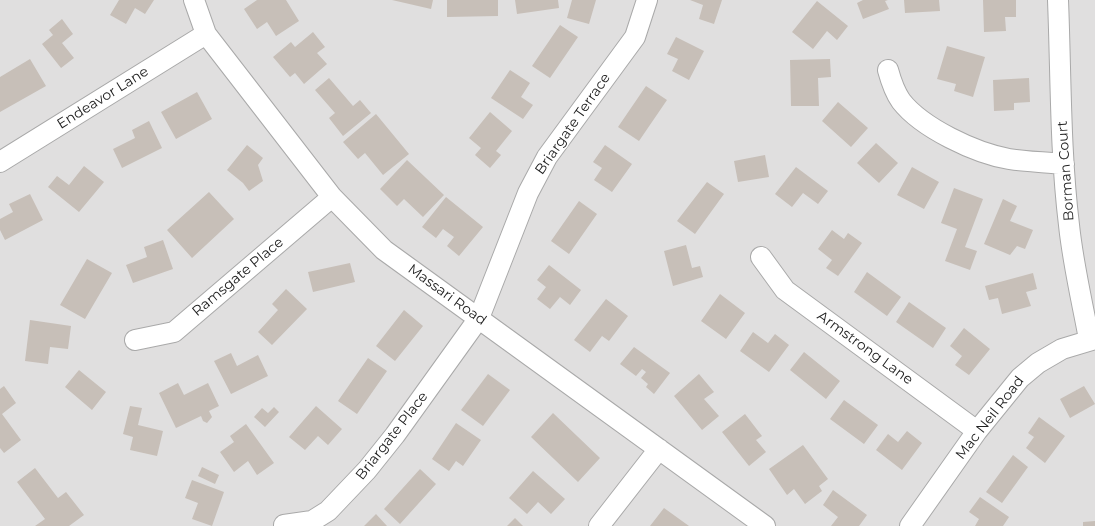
<!DOCTYPE html>
<style>
body{margin:0}
canvas{display:block;background:#f2efe9}
</style>
<canvas width="1095" height="526"></canvas>
<script>
const c = document.querySelector('canvas').getContext('2d');
c.lineJoin = 'round';
function fill(path, color) { c.fillStyle = color; c.fill(path, 'evenodd'); }
function trace(path, color, width, dash) { c.strokeStyle = color; c.lineWidth = width; c.lineCap = dash ? 'butt' : 'round'; c.setLineDash(dash || []); c.stroke(path); }
function label(font, color, halo, rows, align = 'center') {
  c.font = font + ' Montserrat,sans-serif'; c.lineWidth = 3; c.setLineDash([]); c.textBaseline = 'middle'; c.strokeStyle = halo; c.fillStyle = color; for (const [text, x, y, turn = 0] of rows) {
    c.save(); c.translate(x, y); c.rotate((+turn || 0) * Math.PI / 180); c.textAlign = isNaN(turn) ? turn : align; if (halo) c.strokeText(text, 0, 0); c.fillText(text, 0, 0); c.restore();
  }
}
fill(new Path2D(`
 M0,0h1095v526h-1095z`), '#e0dfdf');
fill(new Path2D(`
 M119,0h35l-9,14 -10,-6 -9,16 -16,-9z
 M257,0h29l13,21 -23,15 -9,-14 -10,7 -13,-20z
 M392,0h41l-2,9z
 M447,0h51v16l-51,1z
 M515,0h43l1,8 -42,6z
 M572,0h24l-7,24 -22,-6z
 M690,0h32l-8,24 -15,-5 4,-14z
 M863,0h25l-3,1 4,8 -26,10 -6,-16z
 M904,0h35l1,11 -35,2z
 M983,0h33v17h-11l1,14 -22,1z
 M817,1l31,25 -11,14 -10,-9 -14,18 -21,-17z
 M62,19l11,15 -11,9 12,15 -13,10 -19,-24 11,-9 -4,-5z
 M560,25l18,12 -28,41 -18,-12z
 M313,32l12,15 -8,6 10,11 -23,20 -9,-11 -5,4 -17,-20 18,-15 4,5z
 M676,37l28,14 -15,29 -17,-9 6,-12 -11,-5z
 M947,46l38,11 -12,40 -19,-6 2,-7 -19,-5z
 M30,59l16,27 -46,26v-35z
 M830,59l1,18 -13,1 1,28h-28l-1,-46z
 M510,70l20,13 -9,14 12,8 -10,14 -32,-21z
 M329,78l24,28 7,-6 11,13 -28,23 -14,-18 6,-5 -20,-23z
 M1029,78l1,24 -16,1v7l-20,1 -1,-31z
 M646,86l21,14 -28,41 -21,-14z
 M197,92l15,27 -36,20 -15,-27z
 M838,102l30,26 -17,19 -29,-26z
 M490,112l22,19 -16,20 5,4 -11,13 -15,-13 6,-7 -12,-10z
 M376,114l33,40 -26,21 -18,-22 -7,6 -15,-17z
 M149,121l13,27 -40,20 -9,-19 22,-11 -3,-8z
 M876,143l22,20 -19,20 -22,-20z
 M247,145l16,13 -5,7 5,16 -14,10 -6,-8 -16,-13z
 M605,145l27,19 -20,28 -18,-12 8,-12 -9,-6z
 M765,155l4,22 -31,5 -4,-21z
 M407,160l37,35 -21,22 -19,-18 -7,7 -17,-17z
 M84,166l20,16 -25,30 -31,-25 9,-11 12,9z
 M796,167l32,24 -10,13 -15,-11 -11,14 -17,-13z
 M912,167l27,15 -15,27 -27,-14z
 M707,182l17,12 -29,40 -18,-13z
 M954,188l29,11 -18,48 12,4 -7,19 -25,-9 12,-32 -16,-6z
 M209,192l25,27 -42,39 -25,-28z
 M30,194l13,26 -38,20 -5,-10v-11l13,-7 -4,-8z
 M446,197l37,30 -24,29 -12,-10 7,-9 -11,-8 -7,9 -14,-11z
 M1003,199l14,7 -7,15 23,9 -8,19 -8,-3 -7,9 -26,-11z
 M579,201l18,13 -28,40 -18,-13z
 M832,230l12,9 4,-6 14,10 -24,33 -12,-8 6,-8 -14,-11z
 M163,240l10,29 -40,14 -7,-18 21,-8 -3,-10z
 M686,245l6,23 8,-2 3,11 -30,9 -9,-35z
 M87,259l25,14 -27,46 -25,-14z
 M350,263l5,19 -42,10 -5,-20z
 M549,265l32,25 -11,15 -10,-8 -10,12 -13,-10 9,-12 -9,-7z
 M867,272l34,25 -14,19 -33,-24z
 M1033,273l4,16 -11,3 5,14 -29,8 -4,-16 -9,2 -4,-14z
 M286,289l21,20 -35,36 -14,-13 20,-22 -6,-6z
 M720,294l25,19 -19,26 -25,-18z
 M606,299l22,17 -19,25 -7,-5 -12,16 -16,-12z
 M909,302l37,26 -13,20 -37,-26z
 M404,310l19,16 -28,35 -19,-15z
 M30,320l41,6 -3,23 -18,-2 -2,17 -23,-3z
 M964,328l26,21 -21,26 -14,-10 7,-9 -12,-10z
 M753,332l15,11 7,-9 14,11 -20,27 -29,-21z
 M634,347l36,26 -16,21 -8,-7 2,-3 -7,-6 5,-6 -4,-3 -6,7 -16,-12z
 M804,352l36,29 -14,18 -36,-29z
 M231,353l6,13 21,-11 10,21 -37,18 -17,-33z
 M368,358l19,13 -30,43 -19,-13z
 M79,370l27,22 -14,18 -27,-23z
 M488,374l22,16 -27,36 -22,-16z
 M699,374l15,18 -10,7 15,17 -17,14 -28,-34z
 M178,383l6,12 24,-12 11,23 -10,5 3,6 -5,6 -4,-2 -2,-5 -25,12 -17,-35z
 M4,386l12,17 -14,11 19,26 -17,13 -4,-5v-59z
 M1084,386l11,18 -25,14 -10,-19z
 M844,400l34,25 -14,19 -34,-25z
 M130,406l12,2 -4,17 25,6 -6,25 -27,-6 3,-13 -10,-3z
 M316,406l26,23 -14,16 -10,-9 -13,14 -16,-13z
 M274,407l5,5 -14,15 -11,-10 8,-9 6,5z
 M553,413l47,45 -22,24 -47,-45z
 M745,414l17,22 -6,4 10,12 -17,14 -27,-34z
 M1039,417l26,19 -20,27 -19,-15 8,-11 -6,-4z
 M456,423l25,17 -18,26 -7,-5 -7,10 -17,-12z
 M246,424l28,39 -17,12 -9,-14 -14,11 -14,-20 14,-10 -4,-6z
 M907,431l15,12 -20,27 -26,-20 12,-16 10,8z
 M803,445l25,34 -9,7 3,5 -17,13 -11,-15 -7,6 -18,-26z
 M1013,455l15,12 -26,36 -16,-11z
 M202,467l17,8 -4,9 -17,-8z
 M35,468l23,30 8,-6 18,23 -15,11h-34l10,-7 -28,-37z
 M420,469l16,15 -36,40 -16,-15z
 M533,471l32,28 -14,15 -13,-12 -11,12 -18,-16z
 M192,480l32,12 -12,34 -20,-7 6,-16 -13,-5z
 M833,490l34,25 -8,11h-28l7,-9 -15,-12z
 M980,497l29,20 -6,9h-28l4,-7 -10,-7z
 M664,508l25,18h-39z
 M376,514l11,12h-23z
 M515,518l8,8h-16z
 M1095,521v5h-12v-4z`), '#c7bfb8');
const minor = new Path2D(`
 M194,0l12,34 126,163 52,53 381,276
 M1058,0c3,75 2,151 11,225 4,39 13,76 20,114
 M888,70c3,11 6,21 13,31 21,27 74,52 108,58 18,3 37,3 55,5
 M0,162l206,-128
 M761,257l24,33 192,141
 M135,340l39,-8 158,-135
 M284,525l28,-4 16,-10 39,-41 28,-35 84,-117 49,-125 19,-36 88,-120 12,-37
 M599,526l60,-77
 M910,526l67,-95 43,-53 18,-15 24,-14 33,-10`);
trace(minor, '#a9a9a9', 22);
trace(minor, '#fff', 20);
label('14px', '#222', '#fff', [
 ["Endeavor Lane",103,98,-32],
 ["Briargate Terrace",573,124,-55],
 ["Borman Court",1066,171,-94],
 ["Ramsgate Place",238,277,-40],
 ["Massari Road",447,295,36],
 ["Armstrong Lane",865,348,36],
 ["Mac Neil Road",990,418,-52],
 ["Briargate Place",392,436,-52]
]);
</script>
